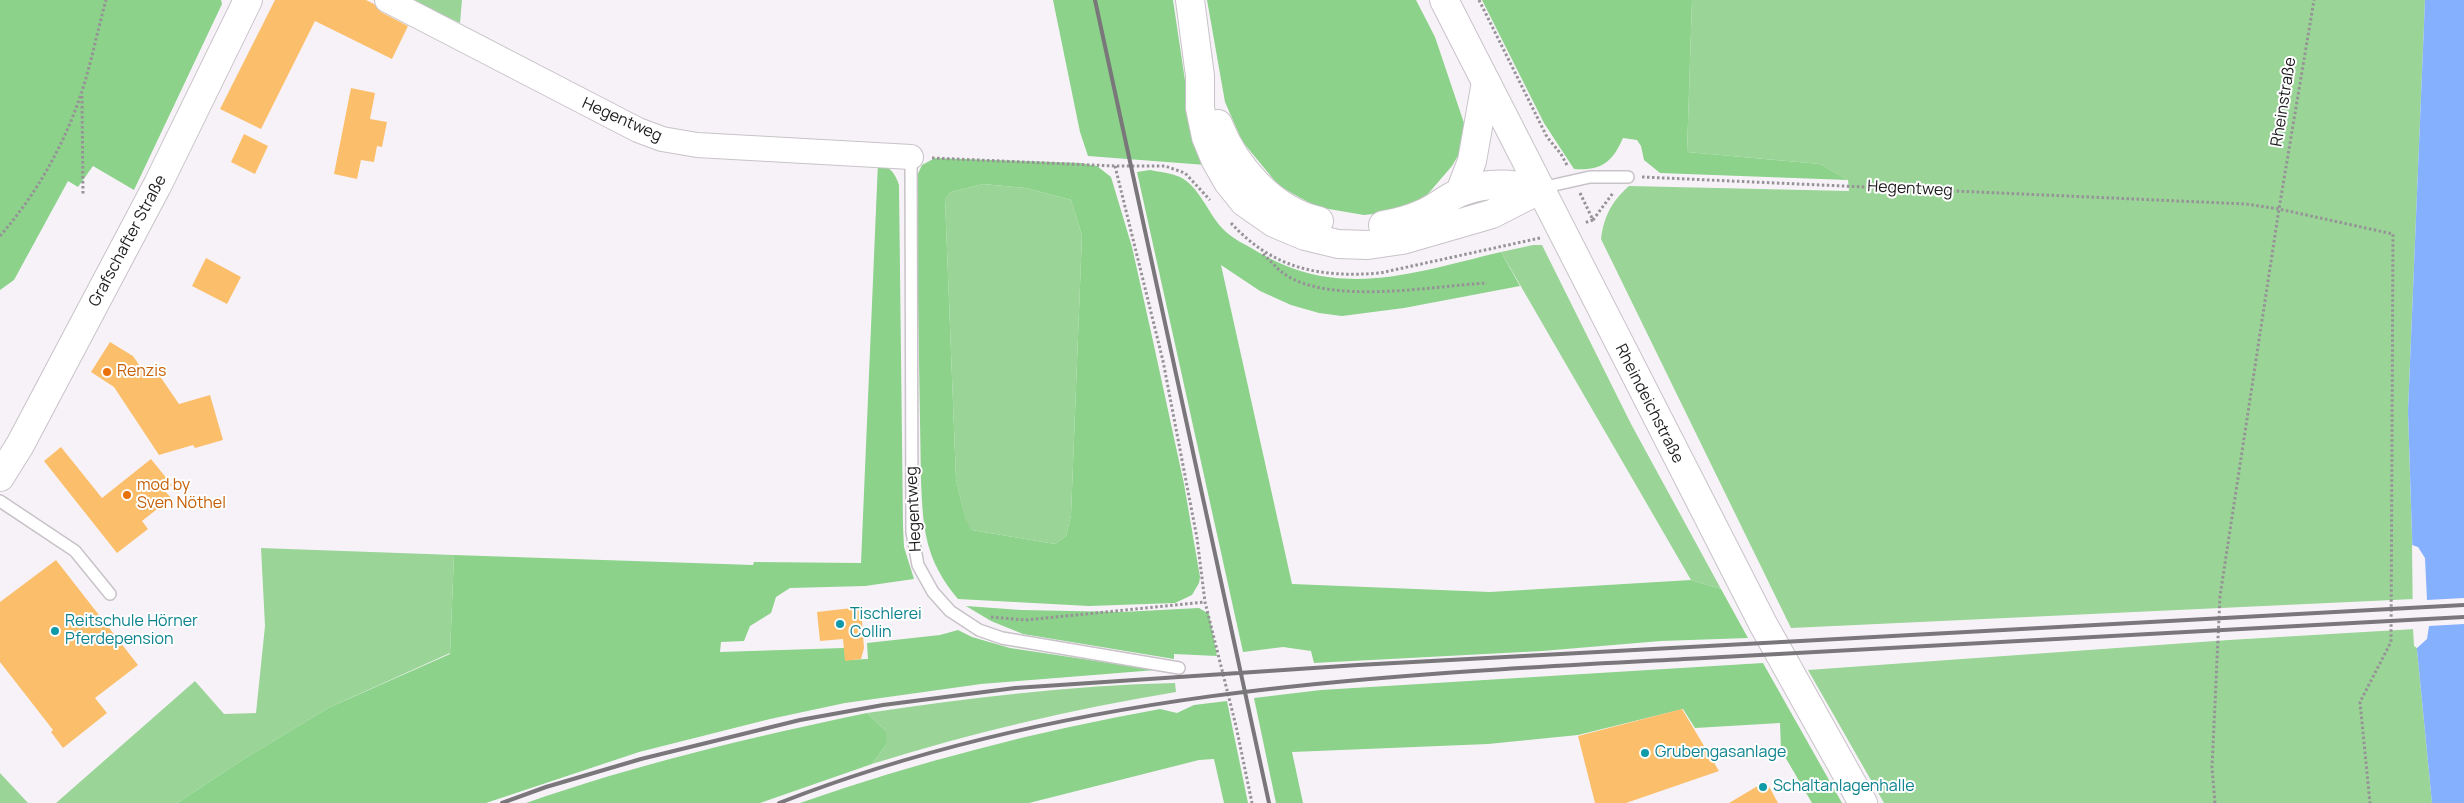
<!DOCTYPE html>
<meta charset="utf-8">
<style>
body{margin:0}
canvas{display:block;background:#f7f2f8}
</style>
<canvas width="2464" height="803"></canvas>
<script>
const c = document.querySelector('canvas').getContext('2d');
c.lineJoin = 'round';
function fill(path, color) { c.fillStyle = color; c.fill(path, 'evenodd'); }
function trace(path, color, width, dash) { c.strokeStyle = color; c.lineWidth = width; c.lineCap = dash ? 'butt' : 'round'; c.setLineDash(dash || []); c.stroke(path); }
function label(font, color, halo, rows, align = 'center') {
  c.font = font + ' Manrope,sans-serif'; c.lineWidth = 4; c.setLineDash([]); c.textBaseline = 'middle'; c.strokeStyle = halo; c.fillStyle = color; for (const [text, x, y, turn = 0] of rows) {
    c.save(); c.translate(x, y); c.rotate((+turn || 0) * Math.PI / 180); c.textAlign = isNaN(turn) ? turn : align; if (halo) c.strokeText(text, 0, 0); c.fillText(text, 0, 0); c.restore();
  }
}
fill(new Path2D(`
 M410,0h52l-2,23z
 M1692,0h733l-17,411 6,188 -623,29 -190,-389c3,-23 11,-38 28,-53l220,5 -1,-11 -28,-16 -133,-12z
 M983,184l43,4 45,12 11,35 -11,280 -5,21 -11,8 -83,-14 -6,-8 -10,-43 -11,-280 6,-7z
 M1533,245h9l89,179 90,165 -30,-9 -190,-328z
 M261,548l193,7 -4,98 -122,55 -81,49 -70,46h-121l139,-122 29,33 32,-1 9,-87z
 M2415,629l17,174h-548l-76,-133 421,-30z
 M1175,683l1,9c-103,17 -205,41 -304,72l14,-19 -1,-15 -18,-17c102,-15 205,-28 308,-30z
 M0,773l28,30h-28z`), '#9ad597');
fill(new Path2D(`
 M0,0h221l1,4 -88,186 -41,-24 -15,21 -10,-6 -54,99 -14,10z
 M1053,0h120l21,141 12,24 -118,-9 -8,-24z
 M1207,0h209l19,37 30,89 -3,23 -10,17 -31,36 -22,9 -35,4 -47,-8 -38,-21 -37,-45 -17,-39z
 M1482,0h210l-5,152 133,12 28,16 -188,-7 -16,-13 -3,-14 -4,-6 -14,-2c-11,25 -22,33 -49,31l-30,-46z
 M935,158l145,5 17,3 14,11 21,70 21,94 31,143 16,93 -1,6 -7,12 -17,8 -86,3 -131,-7c-33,-39 -35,-70 -37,-118l-5,-303 6,-13zM983,184l43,4 45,12 11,35 -11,280 -5,21 -11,8 -83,-14 -6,-9 -10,-42 -11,-280 6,-7z
 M878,162c11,5 17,10 21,23l4,341 1,21 10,32 -49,7 -75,2 -14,9 -5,16 -21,13 -6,15 -23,1 -1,10 124,-4 2,12 22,-1 -1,-16 73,-8 18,-5 14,7 38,11 146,22 -175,14 -136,19 -75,16 -131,33 -153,51h-309l70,-46 81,-49 122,-54 4,-99 299,10 1,-3 107,1z
 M1150,170c10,2 21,3 30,7 20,10 28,37 43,52 9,10 24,16 35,23 83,49 157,20 243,0l19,34 -116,22 -62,8 -23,-3 -28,-8 -31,-14 -39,-26 71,319 198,8 201,-12 30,9 27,49 -87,3 -119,10 -228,12 -3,-12 -28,-4 -40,5 -106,-480z
 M966,606l55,4 101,2 77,-4 10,6 8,42 -43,-2v5l-151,-25 -32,-13z
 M1763,663l79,140h-30l-31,-53 -1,-27 -85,5 -12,-19 -105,26 -90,9 -196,8 11,51h-27l-22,-105 67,-8z
 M1227,701l21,102h-24l-10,-44 -15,1 -170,43h-229c118,-41 237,-72 360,-94l17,4 17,-8z
 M867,713l18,17 2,6 -1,9 -14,19 -112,39h-234c112,-39 225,-66 341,-90z`), '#8cd28a');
fill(new Path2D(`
 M2425,0h39v803h-32l-17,-174 -7,-218z`), '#85b0fe');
fill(new Path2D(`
 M2412,545l6,2 7,11 2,42 37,-2v26l-35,2 -2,13 -10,9 -3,-2 -1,-17z`), '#f7f2f8');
fill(new Path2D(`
 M275,0h91l8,4 7,8 27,14 -16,33 -77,-38 -54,108 -41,-20z
 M351,88l24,5 -5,26 17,3 -5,25 -5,-1 -3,16 -13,-2 -4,19 -23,-5z
 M244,134l24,12 -13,28 -24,-12z
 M206,258l35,19 -14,27 -35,-18z
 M110,342l23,14 11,16 9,-6 26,38 31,-9 13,45 -28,8 -2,-3 -34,10 -45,-68 -23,-15z
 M61,447l41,51 49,-39 21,26 -7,6 6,7 -29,23 6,8 -31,24 -73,-92z
 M56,560l82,105 -43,33 12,15 -44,35 -12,-16 2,-2 -53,-68v-60z
 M861,607l3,41 -3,11 -16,2 -2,-22 -23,2 -3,-29z
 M1682,709l37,62 -93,32h-31l-17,-67z
 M1766,781l12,22h-49z`), '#fbbf6c');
const service = new Path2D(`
 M911,157l1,375 6,33 15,27 17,19 29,19 23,8 177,30
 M1541,188l49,-11h38
 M0,501l75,50 35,43`);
const minor = new Path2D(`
 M387,0l251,130 24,9 35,6 214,12`);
const secondary = new Path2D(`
 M1444,0l319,624 100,179
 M0,477l20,-32 138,-261 90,-184`);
const motorway = new Path2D(`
 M1190,0l10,76v32l6,29 9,22 13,23 16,20 30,21 31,13 33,8 30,1 34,-5 90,-26 49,-25
 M1218,124c17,43 54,86 101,97
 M1460,192l12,-31 14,-79
 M1383,225c14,-2 28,-6 41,-12 13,-6 24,-16 37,-21 27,-11 52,-8 80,-3`);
trace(service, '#c8c3c8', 14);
trace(minor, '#c8c3c8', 26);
trace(secondary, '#c8c3c8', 30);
trace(motorway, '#c8c3c8', 30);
trace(new Path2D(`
 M1479,0l68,137 14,17 7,13
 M82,96l1,100
 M932,158l183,8h50l20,7 25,27
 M1115,166l48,195 34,177 8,64 31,124 16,77
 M1642,177l604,27 33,5 114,25 -2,408 -31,60 10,101
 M1580,193l13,27 -9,3
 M1593,220l20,-27
 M1231,223c42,46 89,55 149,50l160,-35
 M0,236c35,-40 63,-89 80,-139 11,-32 17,-65 26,-97
 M1263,254c7,6 13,14 20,19 45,33 150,13 204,10
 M991,617l34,3 180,-18
 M2215,803l-3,-35 8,-172 59,-387 35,-209`), '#969297', 3, [2.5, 2.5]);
trace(service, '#fff', 11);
trace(minor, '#fff', 24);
trace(secondary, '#fff', 28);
trace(motorway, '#fff', 28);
trace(new Path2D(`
 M1095,0l174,803
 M502,803l44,-16 95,-28 159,-39 83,-15 132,-17 343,-23 1106,-60
 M779,803c299,-117 610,-128 925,-145 253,-13 507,-28 760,-41`), '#7a777a', 4);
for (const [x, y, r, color] of [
 [107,372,5,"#e8710a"],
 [127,495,5,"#e8710a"],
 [840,624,5,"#0f9aa8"],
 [55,631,5,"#0f9aa8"],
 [1645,753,5,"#0f9aa8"],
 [1763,787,5,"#0f9aa8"]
]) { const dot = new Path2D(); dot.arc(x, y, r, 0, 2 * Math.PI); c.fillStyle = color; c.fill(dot); trace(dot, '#fff', 2); }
label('16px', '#1e1c1e', '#fff', [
 ["Rheinstraße",2284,102,-81],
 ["Hegentweg",622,120,24],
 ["Hegentweg",1910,189,3],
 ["Grafschafter Straße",128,241,-62],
 ["Rheindeichstraße",1649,404,63],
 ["Hegentweg",914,509,-93]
]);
label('16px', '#c56008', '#fff', [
 ["Renzis",117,372],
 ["mod by",137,486],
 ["Sven Nöthel",137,504]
], 'left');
label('16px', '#0d838f', '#fff', [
 ["Tischlerei",850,615],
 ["Collin",850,633],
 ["Reitschule Hörner",65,622],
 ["Pferdepension",65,640],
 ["Grubengasanlage",1655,753],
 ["Schaltanlagenhalle",1773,787]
], 'left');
</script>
